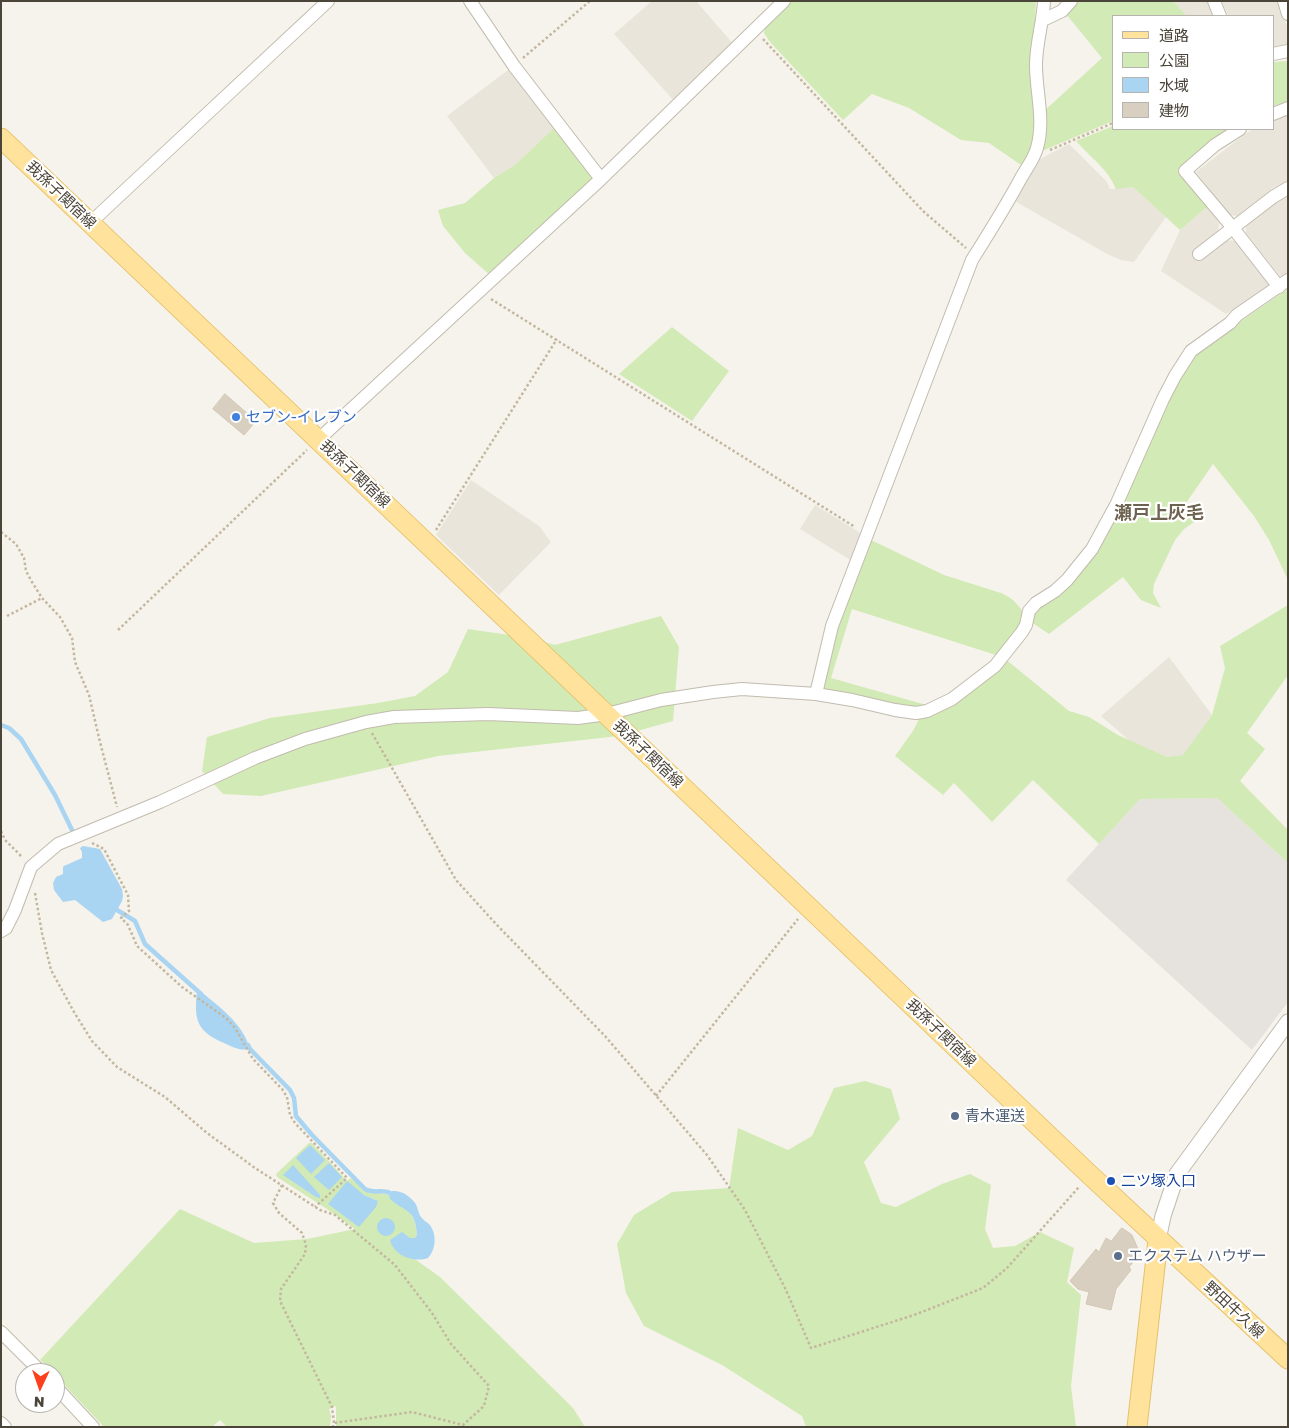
<!DOCTYPE html>
<meta charset="utf-8">
<style>
body{margin:0}
#map{position:relative;width:1289px;height:1428px;overflow:hidden;background:#f6f3ec;font-family:"Golos Text","Noto Sans JP",sans-serif}
canvas{display:block}
.frame{position:absolute;inset:0;border:2px solid #4b4439;pointer-events:none}
.legend{position:absolute;left:1112px;top:15px;width:162px;height:115px;box-sizing:border-box;background:#fff;border:1px solid #b7b4b0;margin:0;padding:6px 9px;list-style:none;font-size:15px;color:#4b4439}
.legend li{display:flex;align-items:center;gap:10px;height:25px}
.legend b{width:25px;border:1px solid #b7b4b0}
.north{position:absolute;left:15px;top:1363px;width:50px;height:50px;box-sizing:border-box;background:#fff;border:1px solid #b7b4b0;border-radius:50%;rotate:183deg;font-size:14px;font-weight:700;line-height:20px;text-align:center;color:#4b4439}
.north::after{content:'';display:block;margin:auto;width:18px;height:22px;background:#fc3f1d;clip-path:polygon(50% 0,100% 100%,50% 72%,0 100%)}
</style>
<div id="map">
<canvas width="1289" height="1428"></canvas>
<div class="frame"></div>
<ul class="legend">
<li><b style="height:6px;background:#ffe39c"></b>道路</li>
<li><b style="height:14px;background:#d2eab5"></b>公園</li>
<li><b style="height:14px;background:#a9d4f2"></b>水域</li>
<li><b style="height:14px;background:#d8cfc1"></b>建物</li>
</ul>
<div class="north">N</div>
</div>
<script>
const c = document.querySelector('canvas').getContext('2d');
c.lineJoin = 'round';
function fill(path, color) { c.fillStyle = color; c.fill(path, 'evenodd'); }
function trace(path, color, width, dash) { c.strokeStyle = color; c.lineWidth = width; c.lineCap = dash ? 'butt' : 'round'; c.setLineDash(dash || []); c.stroke(path); }
function label(font, color, halo, rows, align = 'center') {
  c.font = font + ' "Golos Text","Noto Sans JP",sans-serif'; c.lineWidth = 4.5; c.setLineDash([]); c.textBaseline = 'middle'; c.strokeStyle = halo; c.fillStyle = color; for (const [text, x, y, turn = 0] of rows) {
    c.save(); c.translate(x, y); c.rotate((+turn || 0) * Math.PI / 180); c.textAlign = isNaN(turn) ? turn : align; if (halo) c.strokeText(text, 0, 0); c.fillText(text, 0, 0); c.restore();
  }
}
fill(new Path2D(`
 M652,1h44l39,45 -59,57 -62,-69z
 M1173,1h34l7,15h-27z
 M1222,1h56l10,28v18l-15,2v-33h-45z
 M512,67l43,60 -39,37 -22,14 -47,-62z
 M1288,114v66l-15,8 -36,28 -7,-1 -34,-43 49,-38 9,-5h19v-9z
 M1069,144l38,38 3,7 23,-2 33,30 -32,45 -13,-2 -14,-6 -94,-54 25,-40z
 M1288,195v77l-5,4h-3l-34,-43v-7l23,-19z
 M1207,207l12,16 -1,8 -23,19 30,-10 11,1 33,42 -1,5 -42,26 -65,-43 19,-41z
 M471,480l68,46 12,16 -52,53 -63,-60z
 M815,505l44,27 2,5 -9,24 -52,-32z
 M1169,657l43,58 -28,40 -17,2 -37,-16 -29,-25z`), '#eae5da');
fill(new Path2D(`
 M1217,798l71,65v139l-36,48 -186,-170 74,-81z`), '#e6e2dd');
fill(new Path2D(`
 M790,1h246l-2,41 1,100 -11,25 -35,-24 -28,-3 -52,-32 -37,-14 -29,26 -73,-78 -6,-9 1,-5z
 M1079,1h94l14,15h-74v105l-71,30 1,-39 59,-54 -36,-44z
 M1288,61v40l-15,5v-44z
 M1113,126v3h117l-53,41 30,37 -27,23 -47,-43 -17,2c-8,-20 -26,-32 -40,-48z
 M555,127l39,53 -103,96 -26,-23 -22,-27 -5,-16 27,-7 29,-25 22,-14z
 M1288,289v291l-19,-40 -15,-24 -41,-52 -29,42 16,12 -16,11 -9,11 -21,44 -1,9 8,15 -20,-8 -18,-23 -74,57 -18,-12 2,-10 44,-39 109,-210 40,-35 15,-7z
 M672,327l57,44 -37,50 -73,-47z
 M871,540l73,35 57,18c10,4 27,17 22,30 -3,8 -18,25 -24,33l-147,-47 -21,69 99,28 -13,3 -95,-18 12,-62z
 M1288,605v70l-41,58 18,16 -25,32 48,49v33l-71,-65 -77,1 -41,45 -66,-64 -41,42 -38,-39 -11,12 -48,-39 18,-25 8,-16 83,-57 65,53 20,6 29,18 49,22 16,-2 29,-40 13,-47 -5,-22z
 M661,616l18,31 -6,74 -54,15 -181,20 -177,40 -38,-2 -21,-23 5,-34 63,-19 108,-15 37,-7 33,-24 20,-43 62,9 25,7z
 M865,1081l26,8 9,30 -36,43 17,41 15,4 46,-23 28,-10 21,11 -6,44 8,19 22,-2 25,-14 34,16 -7,34 14,13 -10,91 5,41h-270l-4,-11 -80,-51 -78,-39 -18,-33 -9,-49 17,-29 38,-23 57,-4 9,-60 50,22 24,-14 22,-48z
 M309,1143h3l35,38 4,-3 16,14 20,2 2,1 3,6c17,9 23,13 25,34l-2,3h-5l-8,-5 -11,9 49,35 133,131 12,19h-249v-21l-7,3 2,7 -1,11h-103l-7,-7 -8,7h-108l-49,-52v-2l-15,-13 140,-151 74,34 53,-4 48,-10 -28,-20 -50,-32 -1,-3zM359,1192l5,3 12,5 -48,3z`), '#d2eab5');
fill(new Path2D(`
 M83,846l17,3 22,40 1,7 -1,5 -10,18 -9,3 -28,-22 -12,2 -9,-12 -1,-7 3,-6 7,-3v-7l1,-1 18,-8v-6l-2,-4z
 M199,990c19,16 44,33 51,59 -11,2 -17,-2 -26,-6 -28,-12 -30,-24 -27,-52z
 M310,1145l15,15 -14,14 -15,-16z
 M329,1163l13,14 -13,13 -15,-13z
 M293,1165l27,30v3l-4,-1 -33,-22z
 M347,1181l17,14 14,6 -2,6 -17,20 -31,-23z
 M392,1191c9,-1 18,5 23,12 3,4 3,10 6,14 3,4 6,5 9,8 7,10 6,24 -2,33 -14,5 -34,-2 -38,-18l12,-8 8,6h5l2,-3c-2,-27 -11,-22 -27,-36l-1,-4z
 M377 1227a9 9 0 1 1 18 0a9 9 0 1 1-18 0Z`), '#a9d4f2');
trace(new Path2D(`
 M1,725l8,3 12,11 34,56 17,35
 M114,904l3,6 18,11 10,23 56,50
 M248,1045l2,4 40,41 4,8 2,18 16,19 53,54c9,5 17,0 25,4`), '#a9d4f2', 4.5);
const building = new Path2D(`
 M225,394l31,27 -12,14 -31,-26z
 M1122,1228l10,7 6,14 -6,6 4,4 -7,8 2,3 -15,19 -5,21 -25,-6 3,-12 -11,-3 -8,-8 26,-32 3,3 7,-14 5,3z`);
fill(building, '#d8cfc1');
trace(building, '#d3c7b4', 1);
const minor = new Path2D(`
 M470,1l44,65 87,113
 M1214,1l6,15
 M1284,1l4,13
 M1043,20l19,-9 9,-10
 M1273,54l15,-3
 M1273,114l15,-6
 M1240,129l-25,16 -30,26 48,57 46,59
 M90,223l238,-222
 M1199,254l74,-57 15,-9
 M319,439l282,-260 183,-178
 M816,694l16,-68 140,-366c17,-27 34,-54 49,-82 5,-9 13,-19 16,-30 8,-28 -1,-55 -1,-83 0,-22 7,-42 8,-64
 M1,931l5,-3 9,-18 16,-43 27,-23 102,-42 95,-44 50,-19 61,-17 28,-5 94,-3 90,4 29,-4 54,-14 52,-8 29,-3 74,5 36,6 43,10 21,3 11,-2 25,-12 43,-33 27,-34 4,-7 3,-14 7,-8 19,-12 12,-11 25,-31 25,-46 46,-104 12,-23 16,-25 39,-28 7,-8 51,-35
 M1,1332l41,41
 M55,1386l38,41
 M1,1423l4,4`);
const tertiary = new Path2D(`
 M1158,1240l5,-24 14,-42 111,-152`);
const primary = new Path2D(`
 M1,138l1089,1037 198,184
 M1137,1427l21,-187`);
trace(minor, '#c2bbae', 14);
trace(tertiary, '#c2bbae', 17);
trace(primary, '#e6c16a', 21);
trace(new Path2D(`
 M763,39l160,172 43,37
 M523,58l67,-57
 M1050,150l63,-27
 M491,299l364,228
 M436,530l121,-191
 M1,532l15,12 8,14 2,13 6,11 10,16 18,19 12,21 3,24 14,33 11,47 17,65
 M7,616l35,-18
 M118,630l189,-180
 M372,733l84,147 40,44 109,112 102,119 38,55 41,80 25,58 103,-33 69,-27 24,-20 72,-81
 M1,831l4,9 17,17
 M92,843l12,6 24,46 1,16 -8,7 7,7 9,21 45,41 44,31 9,10 18,31 29,30 5,8 3,18 5,8 52,55 -32,29
 M35,893l7,40 9,37 23,42 18,29 25,26 48,30 42,36 48,35 65,42 15,5 60,50 37,48 19,31 38,42 -5,20 -21,19 -51,-13 -78,11
 M656,1096l142,-177
 M282,1185l-9,18 6,10 23,20 4,12 -1,9 -24,35 -1,12 52,106 2,16 -1,4`), '#c4b79f', 2.5, [2.5, 2.5]);
trace(minor, '#fff', 12);
trace(tertiary, '#fff', 15);
trace(primary, '#ffe39c', 19);
for (const [x, y, r, color] of [
 [236,417,5,"#3f7fe0"],
 [955,1116,5,"#5c6f8a"],
 [1111,1181,5,"#1a4fb4"],
 [1118,1256,5,"#5c6f8a"]
]) { const dot = new Path2D(); dot.arc(x, y, r, 0, 2 * Math.PI); c.fillStyle = color; c.fill(dot); trace(dot, '#fff', 2); }
label('15px', '#4b4439', '#fff', [
 ["我孫子関宿線",61,195,44],
 ["我孫子関宿線",355,474,44],
 ["我孫子関宿線",648,754,44],
 ["我孫子関宿線",941,1033,44],
 ["野田牛久線",1234,1310,43]
]);
label('15px', '#366cbe', '#fff', [
 ["セブン-イレブン",246,417]
], 'left');
label('15px', '#4e5e75', '#fff', [
 ["青木運送",965,1116],
 ["エクステム ハウザー",1128,1256]
], 'left');
label('15px', '#164399', '#fff', [
 ["二ツ塚入口",1121,1181]
], 'left');
label('bold 18px', '#6e6250', '#fff', [
 ["瀬戸上灰毛",1159,513]
]);
</script>
